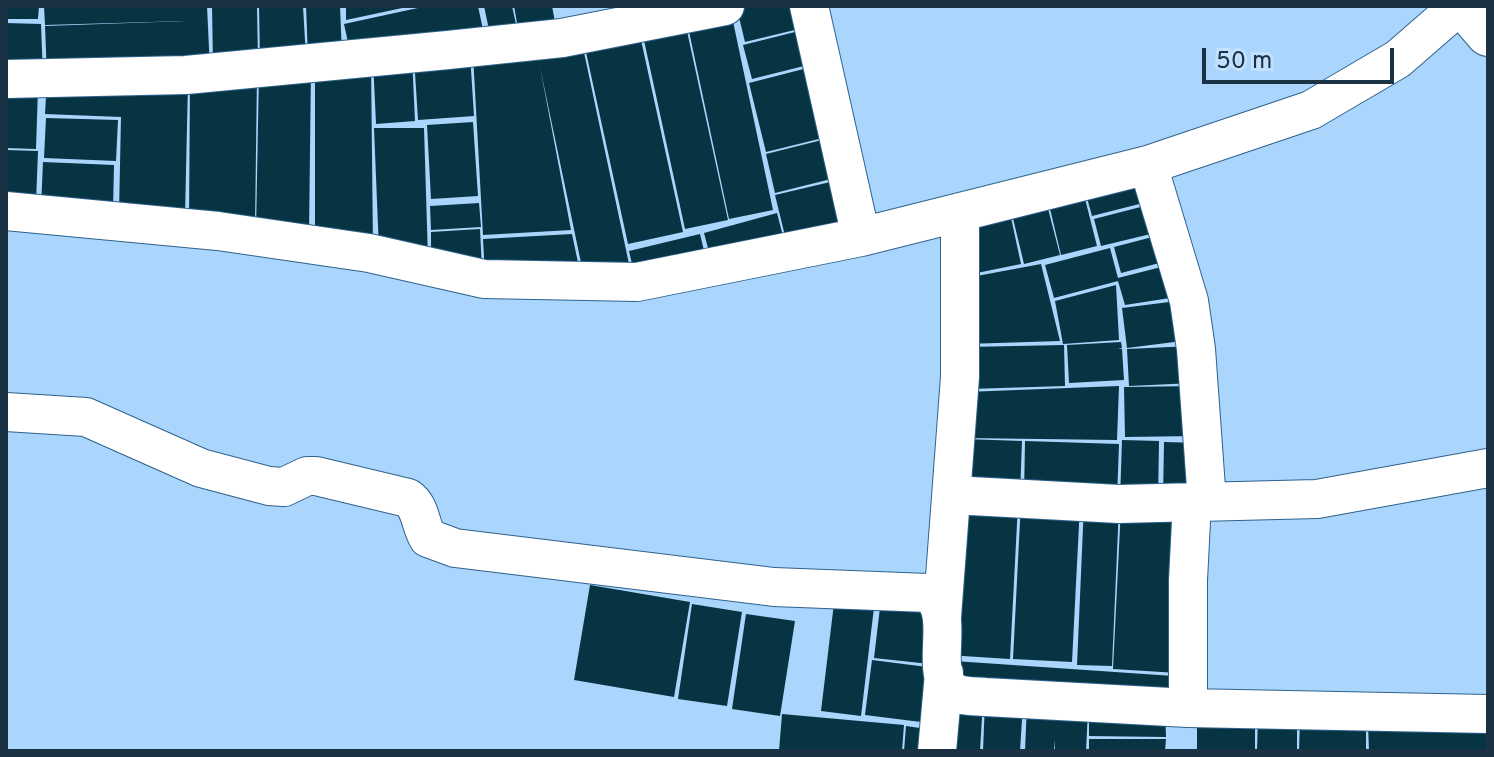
<!DOCTYPE html>
<style>
body{margin:0}
#map{position:relative;width:1494px;height:757px;overflow:hidden;background:#aad5fc;font-family:Overpass,sans-serif}
canvas{display:block}
.frame{position:absolute;inset:0;border:8px solid #1b3144;pointer-events:none}
.scale{position:absolute;left:1202px;top:48px;width:192px;height:36px;box-sizing:border-box;border:4px solid #1b3144;border-top:0;padding-left:10px;font-size:24px;line-height:28px;white-space:nowrap;color:#1b3144;-webkit-text-stroke:6px #c1e1ff;paint-order:stroke}
</style>
<div id="map">
<canvas width="1494" height="757"></canvas>
<div class="frame"></div>
<div class="scale">50 m</div>
</div>
<script>
const c = document.querySelector('canvas').getContext('2d');
c.lineJoin = 'round';
function fill(path, color) { c.fillStyle = color; c.fill(path, 'evenodd'); }
function trace(path, color, width, dash) { c.strokeStyle = color; c.lineWidth = width; c.lineCap = dash ? 'butt' : 'round'; c.setLineDash(dash || []); c.stroke(path); }
fill(new Path2D(`
 M6,6h33l-1,13h-32z
 M44,6h163l3,64 -163,6 -2,-50 141,-5 -141,4z
 M212,6h45l1,57 -45,1z
 M259,6h44l3,52 -46,2z
 M306,6h34l2,49 -34,1z
 M346,6h61v1l-61,13z
 M427,6h51l8,38 -135,12 -7,-32z
 M484,6h28l7,32 -27,6z
 M514,6h38l5,27 -37,7z
 M751,6h56l4,20 -66,16 -8,-33z
 M731,12l42,198 -44,9 -42,-197z
 M685,22l43,198 -43,9 -43,-198z
 M6,23l35,1 2,53h-37z
 M811,28l9,34 -68,17 -9,-34z
 M639,31l44,201 -55,12 -44,-201z
 M582,43l50,235 -48,-1 -44,-210 31,163 -88,5 -10,-180z
 M470,54l4,62 -56,4 -4,-63z
 M412,57l3,64 -39,3 -3,-64z
 M371,62l2,188 -58,-9v-174z
 M819,65l16,70 -69,17 -17,-69z
 M311,67l-2,167 -53,-3 3,-159z
 M257,74l-2,152 -66,-5 1,-140z
 M47,79l141,3 -3,133 -66,-2 2,-96 -76,-3z
 M6,87l32,1 -2,61 -30,-1z
 M46,118l72,2 -2,41 -72,-3z
 M473,122l5,74 -47,3 -4,-74z
 M374,128h50l4,131 -49,-9z
 M834,137l9,39 -68,17 -9,-39z
 M6,150l32,1 -2,51 -30,-1z
 M43,162l71,3 -1,45 -72,-3z
 M1147,171l8,29 -63,16 -8,-29z
 M843,179l10,44 -67,17 -11,-45z
 M1082,187l15,59 -36,9 -14,-59z
 M1045,197l15,58 -36,9 -14,-58z
 M479,203l2,24 -50,3 -1,-24z
 M1156,203l7,28 -62,15 -7,-27z
 M1008,204l13,60 -54,11 -4,-62z
 M777,213l8,31 -73,19 -8,-30z
 M480,229l2,41 -51,-11v-27z
 M572,234l9,43 -96,-2 -2,-36z
 M700,234l7,29 -71,18 -7,-30z
 M1164,234l7,26 -50,13 -7,-26z
 M1110,248l8,30 55,-14 10,32 -58,9 -7,-24 -64,17 -9,-33z
 M1041,264l19,77 -94,3v-66z
 M1116,285l3,55 -56,4 -8,-43z
 M1185,300l5,40 -63,8 -5,-40z
 M1121,342l1,6 -4,1h4l2,31 -55,3 -2,-38z
 M1064,345l1,41 -96,3 -2,-42z
 M1192,346l2,37 -65,3 -2,-37z
 M1119,386l-2,54 -152,-2 1,-46z
 M1196,386l1,50 -72,1 -1,-50z
 M964,439l58,2 -2,54 -57,-1z
 M1122,440l37,1 -1,60 -38,-1z
 M1025,441l94,3 -2,54 -93,-2z
 M1164,442l36,1 -2,58 -35,-1z
 M955,500l63,4 -8,155 -63,-4z
 M1021,502l59,3 -8,157 -59,-3z
 M1084,505l35,2 -7,159 -35,-1z
 M1121,507l67,1 -10,165 -65,-4z
 M590,585l100,17 -16,95 -100,-17z
 M835,595l40,4 -14,117 -40,-5z
 M881,599l56,7 -7,58 -56,-6z
 M692,604l50,8 -15,94 -49,-7z
 M746,614l49,7 -15,95 -48,-7z
 M872,660l63,8 -6,55 -64,-8z
 M954,661l234,16 -2,26 -234,-16z
 M945,698l38,2 -3,51h-38z
 M985,702l38,2 -3,47h-37z
 M1027,705l61,4 -2,42h-31v-11l-1,11h-29z
 M1089,709l76,1 1,27 -77,-1z
 M782,714l122,11 -2,26h-123z
 M1197,716l58,1v34h-58z
 M1258,718l39,1v32h-40z
 M1300,719l66,3v29h-67z
 M1488,723v28h-119l-1,-27z
 M906,726l28,4 -2,21h-28z
 M1089,739h77l-1,12h-76z`), '#073443');
const minor = new Path2D(`
 M809,6l52,231 287,-72 163,-55 87,-51 61,-53
 M6,79l180,-4 262,-25 114,-12 163,-32
 M1148,165l41,136 7,48 11,153
 M6,211l212,20 151,22 115,26 153,3 224,-45
 M6,412l80,5 115,51 68,18 15,1 23,-11h9l92,22c13,9 12,27 20,40l27,10 319,39 154,6c31,19 -2,82 26,99 8,5 22,4 31,5l203,11 300,6
 M952,495l167,9 198,-5 171,-31
 M942,617l18,-240v-165
 M1188,708v-128l4,-78
 M937,751l7,-78`);
const major = new Path2D(`
 M1464,6l24,28`);
trace(minor, '#2f628d', 40);
trace(major, '#2f628d', 46);
trace(minor, '#fff', 38);
trace(major, '#fff', 44);
</script>
